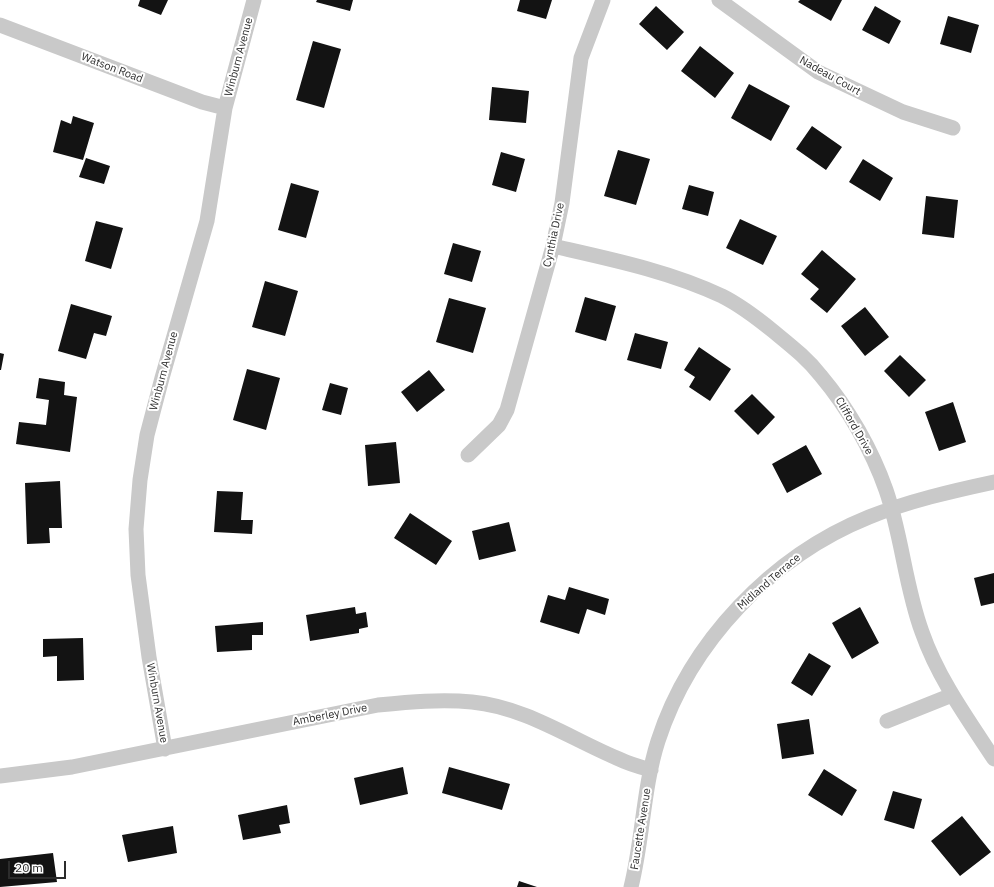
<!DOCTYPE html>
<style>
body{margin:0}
#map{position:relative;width:994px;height:887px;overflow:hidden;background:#fff;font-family:"IBM Plex Sans",sans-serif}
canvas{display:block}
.scale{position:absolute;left:8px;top:861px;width:58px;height:18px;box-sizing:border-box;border:2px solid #2c2c2c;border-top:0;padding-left:5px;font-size:12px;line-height:14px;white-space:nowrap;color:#2c2c2c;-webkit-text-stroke:3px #fff;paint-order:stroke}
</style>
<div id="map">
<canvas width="994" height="887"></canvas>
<div class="scale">20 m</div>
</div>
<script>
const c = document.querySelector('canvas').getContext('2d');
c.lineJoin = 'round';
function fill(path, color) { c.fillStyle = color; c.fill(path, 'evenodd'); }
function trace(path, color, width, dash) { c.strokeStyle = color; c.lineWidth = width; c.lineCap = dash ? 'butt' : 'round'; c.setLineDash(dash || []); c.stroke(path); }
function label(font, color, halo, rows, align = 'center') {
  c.font = font + ' "IBM Plex Sans",sans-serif'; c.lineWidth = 4; c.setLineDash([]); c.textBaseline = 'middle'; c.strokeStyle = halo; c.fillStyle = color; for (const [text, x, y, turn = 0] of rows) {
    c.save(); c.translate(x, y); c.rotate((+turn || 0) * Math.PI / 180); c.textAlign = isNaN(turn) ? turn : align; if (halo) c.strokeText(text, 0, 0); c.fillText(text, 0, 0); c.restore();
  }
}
fill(new Path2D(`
 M140,0h28l-7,15 -23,-9z
 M317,0h36l-3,11 -34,-9z
 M520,0h32l-6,19 -29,-8z
 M800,0h42l-11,21 -33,-19z
 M656,6l28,26 -17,18 -28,-26z
 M875,6l26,15 -12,23 -27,-14z
 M948,16l31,9 -8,28 -31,-9z
 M313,41l28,8 -17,59 -28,-8z
 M700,46l34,27 -19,25 -34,-27z
 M749,84l41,22 -19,35 -40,-23z
 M492,87l37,4 -3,32 -37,-3z
 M73,116l21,7 -11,37 -30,-8 8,-32 10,4z
 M812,126l30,21 -16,23 -30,-21z
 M618,150l32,9 -14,46 -32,-9z
 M501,152l24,7 -9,33 -24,-7z
 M86,158l24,8 -6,18 -25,-7z
 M863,159l30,19 -13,23 -31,-19z
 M291,183l28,8 -13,47 -28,-8z
 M689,185l25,7 -6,24 -26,-7z
 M926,196l32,4 -4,38 -32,-4z
 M740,219l37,17 -14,29 -37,-17z
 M96,221l27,7 -12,41 -26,-8z
 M453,243l28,8 -9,31 -28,-8z
 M822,250l34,29 -29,34 -17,-14 9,-10 -18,-15z
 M265,281l33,10 -13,45 -33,-9z
 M585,297l31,9 -10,35 -31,-9z
 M449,298l37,10 -13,45 -37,-11z
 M71,304l41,12 -6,20 -12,-3 -8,26 -28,-8z
 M865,307l24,30 -24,19 -24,-30z
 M635,333l33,9 -7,27 -34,-9z
 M699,347l32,22 -21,32 -21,-14 6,-10 -11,-7z
 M0,353l4,1 -3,16h-1z
 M900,355l26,25 -17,17 -25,-26z
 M247,369l33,9 -14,52 -33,-10z
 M429,370l16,20 -28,22 -16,-20z
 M39,378l26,4 -1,13 13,2 -7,55 -54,-8 3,-22 27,3 3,-25 -13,-2z
 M330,383l18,5 -7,27 -19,-5z
 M752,394l23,23 -17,18 -24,-24z
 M953,402l13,40 -27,9 -14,-39z
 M396,442l4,41 -32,3 -3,-41z
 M806,445l16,29 -35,19 -15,-29z
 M60,481l2,47h-13l1,15 -23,1 -2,-61z
 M217,491l26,1 -2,28h12l-1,14 -38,-2z
 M410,513l42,28 -16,24 -42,-27z
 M509,522l7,29 -37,9 -7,-29z
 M994,573v30l-13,3 -7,-28z
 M569,587l40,12 -4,16 -18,-6 -8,25 -39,-12 8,-27 17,5z
 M355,607l1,7 10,-2 2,15 -9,2v4l-49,8 -4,-26z
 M860,607l19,36 -27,16 -20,-36z
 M263,622v13h-11v15l-35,2 -2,-26z
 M83,638l1,42 -27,1v-25l-14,1v-18z
 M809,653l22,13 -19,30 -21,-13z
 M809,719l5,35 -32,5 -5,-35z
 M403,767l5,27 -48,11 -6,-27z
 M449,767l61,17 -8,26 -60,-17z
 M824,769l33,21 -15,26 -34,-21z
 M893,791l29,8 -8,30 -30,-9z
 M287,805l3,18 -11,2 2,8 -38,7 -5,-25z
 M962,816l29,36 -31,24 -29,-35z
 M173,826l4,27 -49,9 -6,-27z
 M53,853l4,29 -57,5v-28z
 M519,881l18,6h-20z`), '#131313');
trace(new Path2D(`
 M719,0l99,72 85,40 50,16
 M0,25l202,77 23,6
 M553,246c57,13 116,25 169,50 18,9 35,22 51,35 17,14 34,27 48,45 27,32 51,74 65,114 16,46 19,96 36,142 16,46 45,86 72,127
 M468,455l31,-30 8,-15 46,-164 9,-43 19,-145 22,-58
 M887,721l65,-26
 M165,749l-16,-92 -11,-82 -2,-46 4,-49 7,-45 15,-57 45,-157 18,-113 29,-108
 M0,776l72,-9 306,-62c31,-3 63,-6 94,-3 53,5 99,37 147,57 10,5 21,8 32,11
 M631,887c12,-48 12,-99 27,-146 32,-99 114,-185 211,-224 40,-16 83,-26 125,-35`), '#c9c9c9', 15);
label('11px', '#2c2c2c', '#fff', [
 ["Winburn Avenue",239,57,-75],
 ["Watson Road",112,68,21],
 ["Nadeau Court",830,76,29],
 ["Cynthia Drive",554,235,-78],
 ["Winburn Avenue",164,371,-75],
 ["Clifford Drive",854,426,60],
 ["Midland Terrace",769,582,-41],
 ["Winburn Avenue",157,703,80],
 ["Amberley Drive",330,715,-11],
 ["Faucette Avenue",641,829,-81]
]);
</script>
